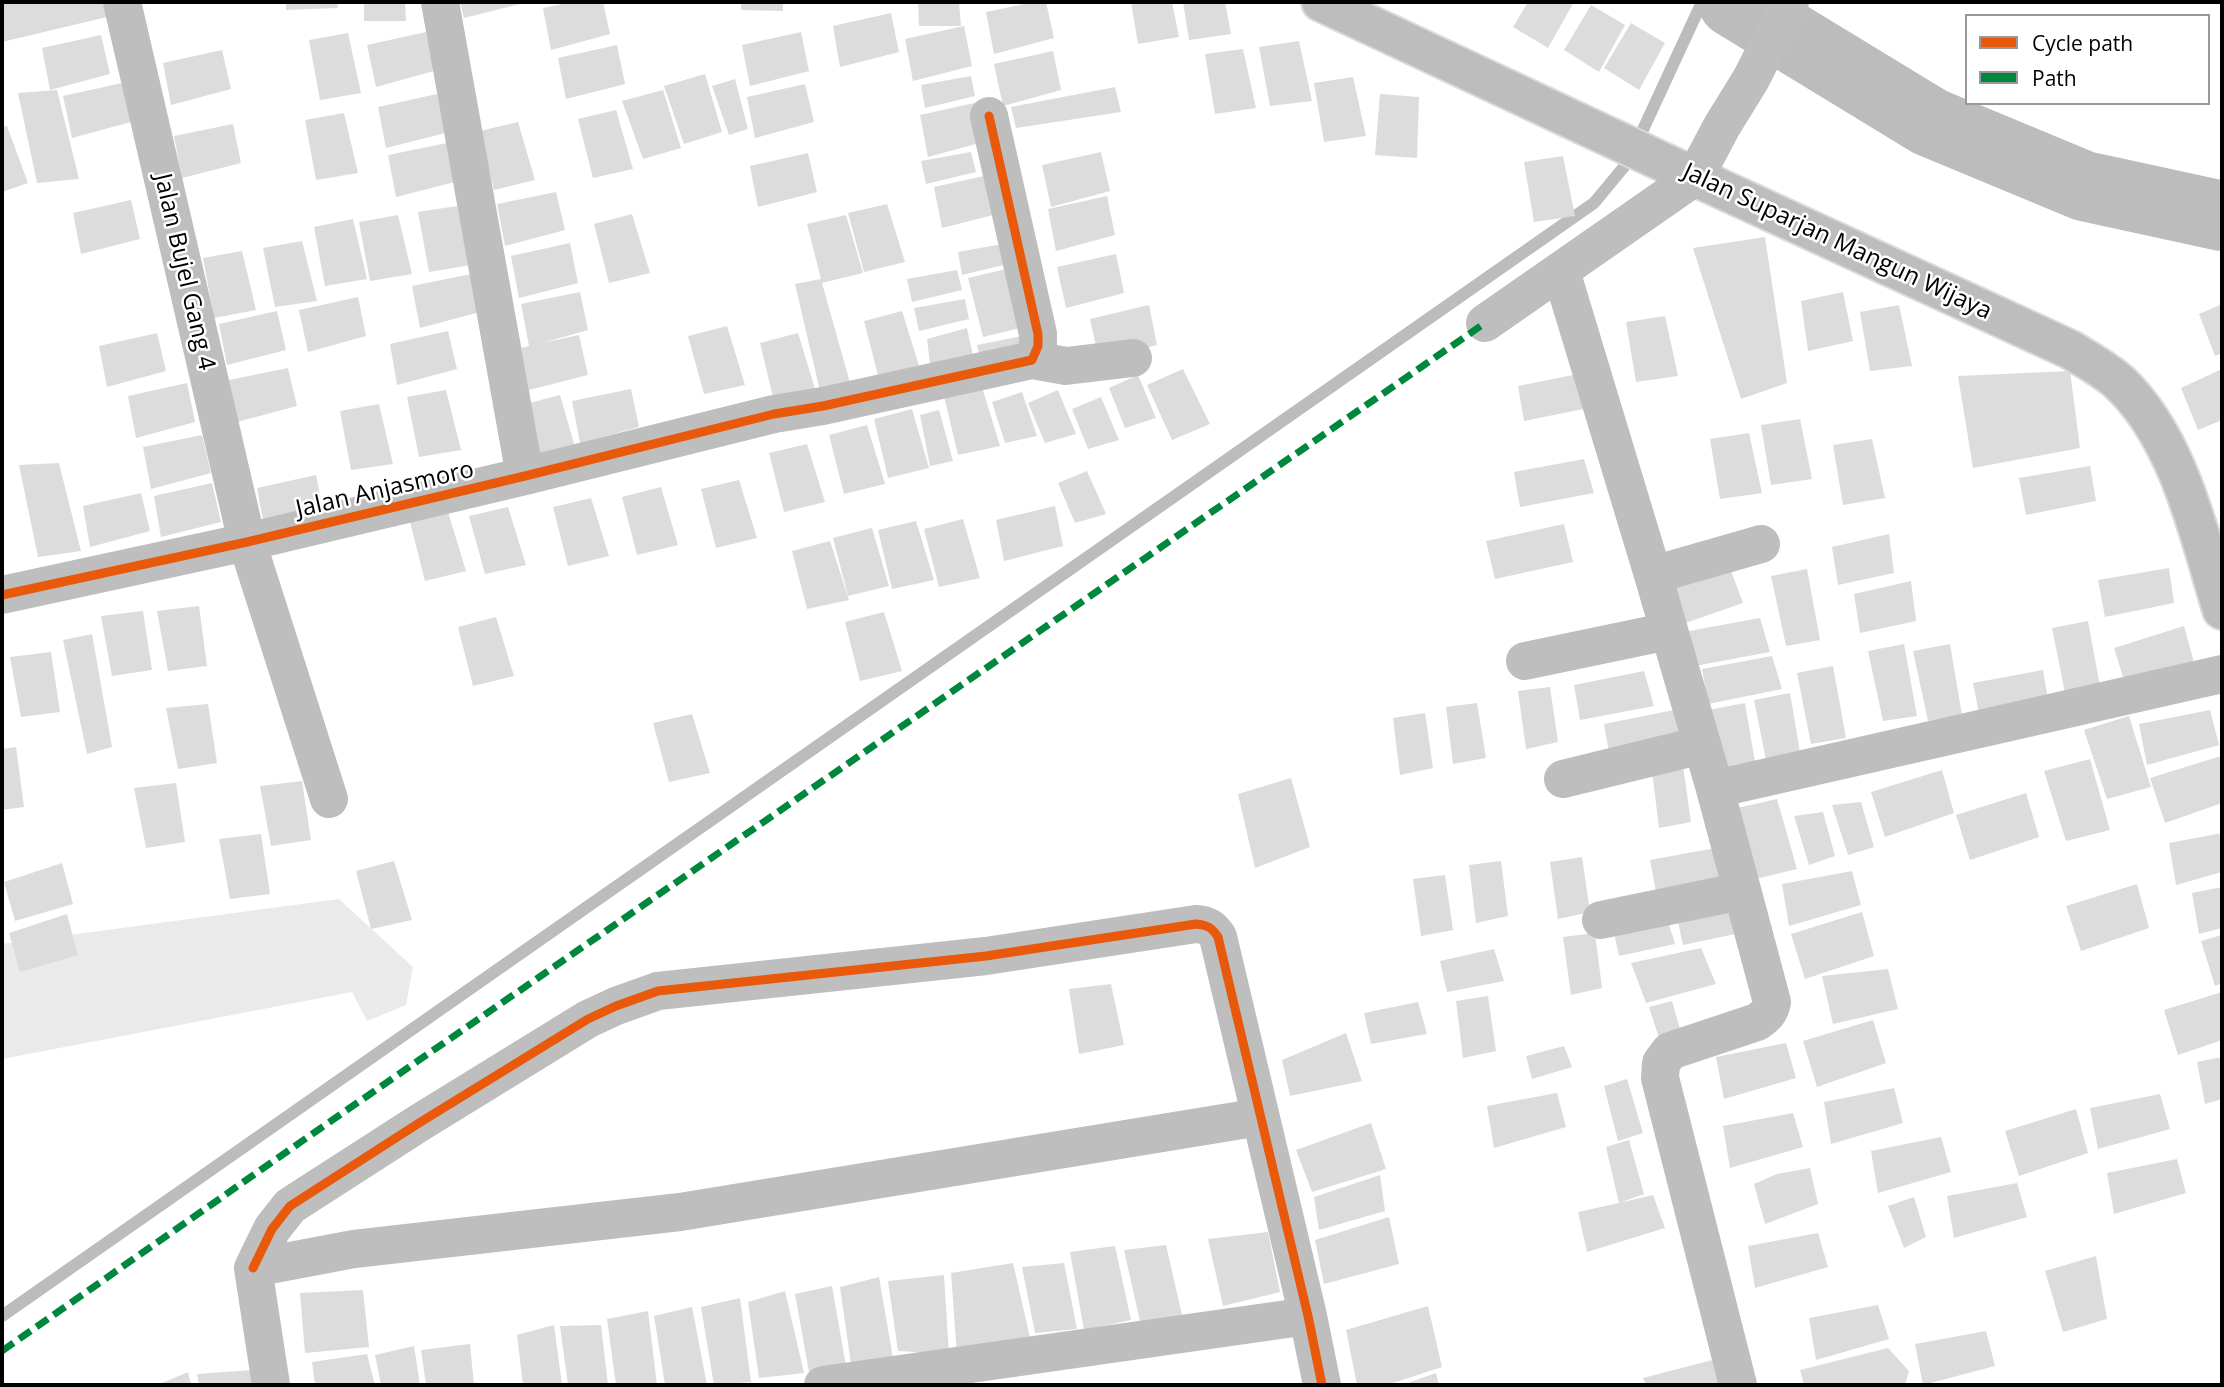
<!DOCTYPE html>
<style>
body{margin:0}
#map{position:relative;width:2224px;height:1387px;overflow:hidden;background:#fff;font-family:"Open Sans",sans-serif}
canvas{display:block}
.frame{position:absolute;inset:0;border:4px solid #000;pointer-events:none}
.legend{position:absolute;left:1965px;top:14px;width:245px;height:91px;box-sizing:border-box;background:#fff;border:2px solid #999;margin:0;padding:9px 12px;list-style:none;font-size:21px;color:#000}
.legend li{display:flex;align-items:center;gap:14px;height:35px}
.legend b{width:35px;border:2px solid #999}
</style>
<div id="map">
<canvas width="2224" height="1387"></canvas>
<div class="frame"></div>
<ul class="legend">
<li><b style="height:9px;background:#e8590c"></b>Cycle path</li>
<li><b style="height:9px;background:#00873e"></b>Path</li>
</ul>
</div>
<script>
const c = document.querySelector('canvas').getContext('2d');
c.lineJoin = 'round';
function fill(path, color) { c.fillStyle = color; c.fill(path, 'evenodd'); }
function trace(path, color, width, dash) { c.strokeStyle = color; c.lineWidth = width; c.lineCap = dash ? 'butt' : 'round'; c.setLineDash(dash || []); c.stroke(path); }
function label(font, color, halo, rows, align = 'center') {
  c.font = font + ' "Open Sans",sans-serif'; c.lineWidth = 5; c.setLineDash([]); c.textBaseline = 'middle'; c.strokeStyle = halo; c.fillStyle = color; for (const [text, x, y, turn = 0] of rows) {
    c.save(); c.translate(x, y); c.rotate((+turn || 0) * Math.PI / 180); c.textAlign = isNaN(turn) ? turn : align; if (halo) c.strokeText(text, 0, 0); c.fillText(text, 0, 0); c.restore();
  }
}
fill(new Path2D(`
 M339,899l74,68 -7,38 -39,16 -15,-29 -350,67v-115z`), '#eaeaea');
trace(new Path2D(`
 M2,1316l1592,-1113 34,-41 74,-160`), '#bcbcbc', 12);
trace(new Path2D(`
 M1733,2l197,120 154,64 138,30`), '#bcbcbc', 70);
fill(new Path2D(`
 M2,2h106l3,14 -109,26z
 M286,2h51l1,6 -52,2z
 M364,2h41l1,19h-42z
 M460,2h64v1l-60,15z
 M572,2h31l7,32 -59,16 -8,-42z
 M741,2h42v9l-42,-1z
 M918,2h41l2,24h-42z
 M1034,2h12l8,36 -60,16 -8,-42z
 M1131,2h41l7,35 -41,7z
 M1183,2h42l6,32 -42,6z
 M1528,2h46l-26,46 -35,-21z
 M1591,5l34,20 -26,47 -35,-22z
 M891,13l8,39 -59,15 -7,-41z
 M1631,23l34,20 -26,47 -35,-22z
 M964,26l8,40 -59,15 -8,-42z
 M426,32l8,39 -58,16 -9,-42z
 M801,32l8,39 -59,15 -8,-41z
 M348,33l13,60 -41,7 -11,-60z
 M101,35l9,39 -60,16 -8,-42z
 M1299,41l13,60 -42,5 -11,-59z
 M617,45l8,39 -59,15 -8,-41z
 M1243,49l13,59 -41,6 -10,-60z
 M222,50l9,39 -60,16 -8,-42z
 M1053,51l8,39 -58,16 -9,-42z
 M705,74l17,58 -38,12 -20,-58z
 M971,76l4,20 -50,12 -4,-23z
 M1353,77l13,59 -42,6 -10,-59z
 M735,79l13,50 -19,6 -17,-49z
 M122,83l9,39 -59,16 -9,-42z
 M805,84l9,38 -59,16 -8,-41z
 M1115,87l6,25 -105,16 -5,-21z
 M57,90l22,89 -42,4 -19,-90z
 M663,90l18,58 -38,11 -21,-58z
 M437,94l8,39 -59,15 -8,-41z
 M1380,94l39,3 -2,61 -42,-3z
 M979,102l8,39 -59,16 -8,-42z
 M616,110l17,59 -40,9 -15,-59z
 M344,113l14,60 -42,7 -11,-60z
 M518,122l17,58 -41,10 -14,-59z
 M233,124l8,39 -59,15 -8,-42z
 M7,126l21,57 -26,9v-65z
 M447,143l8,39 -59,15 -8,-42z
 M971,152l5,20 -50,12 -5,-23z
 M1101,152l9,39 -59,16 -9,-42z
 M808,153l9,39 -59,15 -8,-41z
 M1563,156l12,60 -41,6 -10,-60z
 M993,174l8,39 -59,15 -8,-41z
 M556,192l9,38 -60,16 -8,-42z
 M1107,196l8,39 -59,16 -8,-42z
 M131,200l9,39 -59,15 -8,-41z
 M887,204l18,58 -41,10 -16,-59z
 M457,206l14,59 -42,7 -11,-60z
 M632,214l18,59 -41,10 -15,-59z
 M398,215l14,59 -42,7 -11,-59z
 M846,215l17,58 -41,10 32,114 -31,7 -28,-120 26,-5 -14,-55z
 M353,219l14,60 -42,7 -11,-59z
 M1765,237l22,146 -46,16 -48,-151z
 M302,241l15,60 -42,6 -12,-59z
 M570,243l8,40 -59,15 -8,-42z
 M1008,243l4,20 -50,12 -4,-23z
 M242,251l14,59 -42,8 -11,-60z
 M1116,254l8,39 -58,15 -9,-41z
 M1006,269l18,58 -41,10 -15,-59z
 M957,270l5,20 -50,12 -5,-23z
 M471,274l9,38 -60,16 -8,-42z
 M580,292l8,38 -46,13 37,-8 9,40 -59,15 -8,-42 8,-2 -8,-42z
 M1843,292l10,49 -45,10 -7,-50z
 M358,297l8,39 -58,16 -9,-42z
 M965,299l4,20 -50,12 -5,-23z
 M2222,304v49l-7,3 -16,-42z
 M1149,305l8,40 -58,15 -9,-41z
 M1899,305l13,61 -42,5 -10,-59z
 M277,311l9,39 -59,15 -8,-41z
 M902,311l18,58 -41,10 -15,-58z
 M1665,316l13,60 -42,6 -10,-60z
 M727,326l18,59 -41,9 -16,-58z
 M967,328l8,37 -44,8 -4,-34z
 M448,331l9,38 -60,16 -7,-41z
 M157,333l9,38 -59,16 -8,-41z
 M798,333l18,59 -42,9 -14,-58z
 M1027,335l5,20 -50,12 -5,-22z
 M288,368l9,38 -60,16 -8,-42z
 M1183,369l27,55 -38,16 -25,-55z
 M2222,369v51l-24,10 -17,-42z
 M2070,371l10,77 -107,20 -15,-92z
 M1588,372l10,34 -74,15 -6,-35z
 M1138,375l18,43 -31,10 -16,-40z
 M187,383l8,39 -59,16 -8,-42z
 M982,387l18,59 -42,9 -14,-59z
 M631,389l8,38 -59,16 -8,-42z
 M446,390l15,60 -42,7 -12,-60z
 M1058,390l18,44 -31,9 -17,-40z
 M1022,392l15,44 -32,7 -13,-41z
 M560,395l17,59 -41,10 -14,-59z
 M1101,397l18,43 -31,9 -16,-40z
 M379,404l14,60 -42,6 -11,-59z
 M912,409l17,59 -41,10 -14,-59z
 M939,410l14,51 -23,5 -10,-51z
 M1800,419l12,60 -41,6 -10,-60z
 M867,425l18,59 -41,10 -15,-59z
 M1749,433l13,60 -42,6 -10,-60z
 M202,435l9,38 -60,16 -8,-42z
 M1872,439l13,59 -42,7 -10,-60z
 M807,444l18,58 -41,10 -15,-59z
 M1584,459l10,34 -74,14 -6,-35z
 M59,463l22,88 -43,6 -19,-92z
 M2090,466l6,35 -70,14 -7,-37z
 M1087,471l19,43 -31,9 -17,-40z
 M316,475l8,39 -59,16 -8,-42z
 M739,480l18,58 -41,10 -15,-59z
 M212,483l9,39 -60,15 -7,-41z
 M661,487l17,58 -41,10 -15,-58z
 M141,493l9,38 -60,16 -7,-41z
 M591,498l18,58 -41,10 -15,-59z
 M1055,506l8,40 -59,15 -8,-41z
 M508,507l18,58 -41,9 -16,-58z
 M448,512l18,59 -41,10 -15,-59z
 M963,519l17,59 -41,9 -15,-58z
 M916,521l18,59 -42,9 -14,-59z
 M1564,524l9,38 -78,17 -9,-38z
 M872,528l17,58 -41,10 -15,-58z
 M1889,534l5,39 -56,12 -6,-38z
 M830,541l19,59 -42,9 -15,-58z
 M1730,568l13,35 -69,24 -11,-34z
 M2169,568l5,35 -69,14 -7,-37z
 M1807,569l13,71 -34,6 -15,-70z
 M1911,581l5,40 -56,12 -6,-39z
 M199,606l8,60 -39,5 -11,-60z
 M143,611l9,59 -40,6 -11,-60z
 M884,612l18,59 -42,10 -15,-59z
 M496,617l18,59 -41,10 -15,-59z
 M1760,618l10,34 -75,14 -6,-35z
 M2088,621l13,71 -35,6 -14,-70z
 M2184,626l12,44 -68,23 -14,-45z
 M92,634l20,113 -25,7 -24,-114z
 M1904,644l13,72 -34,5 -15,-70z
 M1950,644l12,71 -34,6 -15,-70z
 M51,652l9,60 -39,5 -11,-60z
 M1772,656l10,33 -74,15 -6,-35z
 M1833,666l13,72 -35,6 -14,-71z
 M2043,670l6,35 -69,14 -7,-36z
 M1644,671l10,35 -74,14 -6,-35z
 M1550,687l8,55 -32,7 -8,-58z
 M1790,693l12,71 -34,6 -14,-70z
 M1477,703l9,55 -33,6 -7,-57z
 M1745,703l12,71 -34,6 -15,-70z
 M208,704l9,59 -39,6 -12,-61z
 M1674,710l9,34 -73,14 -6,-34z
 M2210,710l9,35 -72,20 -8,-41z
 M1425,713l8,55 -33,7 -7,-57z
 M692,714l18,59 -41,9 -16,-59z
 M2129,716l22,71 -44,12 -23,-69z
 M16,747l8,60 -22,3v-61z
 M2221,756l1,47 -57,20 -15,-45z
 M2090,759l20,71 -44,11 -22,-70z
 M1683,766l8,56 -32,6 -7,-57z
 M1942,770l12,43 -69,24 -14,-45z
 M1291,778l19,69 -55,21 -17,-74z
 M302,781l9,59 -40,6 -11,-60z
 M176,783l9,59 -39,6 -12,-60z
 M2026,793l13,44 -69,23 -14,-45z
 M1777,799l20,70 -46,11 -18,-71z
 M1861,802l13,45 -26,8 -16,-50z
 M1823,812l12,44 -26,9 -15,-49z
 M2222,833v39l-46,13 -7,-42z
 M261,834l9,60 -40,5 -11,-60z
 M1721,847l9,34 -72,21 -8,-42z
 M1582,857l8,55 -32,7 -8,-57z
 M394,861l18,59 -41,9 -15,-58z
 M1501,861l7,55 -32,7 -7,-58z
 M62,863l11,41 -58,17 -11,-39z
 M1852,871l9,34 -72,21 -7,-42z
 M1445,875l8,55 -32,6 -8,-57z
 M2137,884l12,44 -68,23 -15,-45z
 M2222,887v41l-23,6 -7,-41z
 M1730,901l10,32 -57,12 -7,-32z
 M1665,912l10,32 -56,12 -7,-32z
 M1862,912l12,44 -69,23 -14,-45z
 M67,914l11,41 -58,17 -11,-39z
 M1595,933l7,55 -31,7 -8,-58z
 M2222,935v48l-7,3 -14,-45z
 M1701,948l15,36 -70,19 -15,-40z
 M1494,949l10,32 -57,11 -7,-31z
 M1888,969l10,40 -65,15 -11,-48z
 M1111,984l13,61 -45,9 -10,-65z
 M2222,992v48l-44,15 -14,-45z
 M1488,996l8,55 -33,7 -7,-57z
 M1672,1001l11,38 -21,8 -13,-40z
 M1418,1002l9,32 -56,10 -7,-31z
 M1873,1020l13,43 -69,24 -14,-46z
 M1346,1033l16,48 -72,15 -8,-36z
 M1786,1043l10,35 -72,21 -8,-42z
 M1564,1046l8,21 -40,12 -6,-23z
 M2222,1057v42l-17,5 -8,-42z
 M1627,1079l16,54 -25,8 -14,-55z
 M1894,1088l9,35 -72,21 -7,-42z
 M1557,1093l9,34 -72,21 -7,-42z
 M2160,1094l10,35 -72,20 -8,-41z
 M2076,1109l12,44 -69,23 -14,-45z
 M1793,1113l10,34 -73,21 -7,-42z
 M1371,1123l15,46 -74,23 -16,-42z
 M1941,1137l10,35 -73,21 -7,-42z
 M1629,1140l15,54 -25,9 34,-8 12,33 -78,24 -9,-40 41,-9 -13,-56z
 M2177,1159l9,34 -72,21 -7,-41z
 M1810,1168l8,36 -53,20 -11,-40 23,-10z
 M1380,1175l5,36 -66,19 -5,-33z
 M2017,1183l10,34 -73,21 -7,-42z
 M1914,1197l12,40 -22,11 -16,-42z
 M1389,1217l10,47 -75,20 -9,-44z
 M1268,1232l12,60 -57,14 -15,-67z
 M1818,1233l10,34 -73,21 -7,-42z
 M1166,1245l16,70 -41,11 -17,-76z
 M1115,1246l16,74 -47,10 -14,-78z
 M2096,1256l11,63 -44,13 -18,-61z
 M1013,1263l18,79 -74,13 -6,-82z
 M1064,1263l13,66 -42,4 -13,-66z
 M944,1275l5,79 -51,-3 -10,-70z
 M879,1277l14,81 -42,6 -11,-77z
 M832,1286l14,80 -37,6 -14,-78z
 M363,1290l6,57 -64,6 -5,-60z
 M785,1291l19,82 -45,5 -11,-76z
 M740,1298l11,84 -37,3 -13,-78z
 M1878,1305l11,34 -73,21 -7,-42z
 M1428,1306l14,61 -55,18h-30l-11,-55z
 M692,1307l15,78h-42l-11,-69z
 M648,1311l9,74h-41l-9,-66z
 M554,1325l8,60h-39l-6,-50z
 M601,1325l7,60h-40l-8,-59z
 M1986,1331l9,35 -72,19 -8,-41z
 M470,1344l4,41h-48l-5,-35z
 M414,1346l6,39h-39l-6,-30z
 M1888,1348l21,23 -4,14h-101l-4,-15z
 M367,1354l8,31h-60l-3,-23z
 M1720,1358l9,27h-83l-3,-7z
 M252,1370l3,15h-56l-2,-11z
 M188,1372l3,13h-34z
 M1436,1373l3,12h-37z`), '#dcdcdc');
const highway = new Path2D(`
 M1321,2l374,175 376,173c16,10 35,20 49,33 59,56 79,152 102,227`);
trace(highway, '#dbdbdb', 42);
trace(new Path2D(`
 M122,2l125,540 82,257
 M440,2l85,474
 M1561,271l92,304
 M1485,323l210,-146 27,-51 29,-47 39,-77
 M1032,360l34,6 67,-8
 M2,595l245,-53 278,-66 249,-62 49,-8 209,-46 6,-14v-12l-49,-218
 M1525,661l144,-30
 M1563,779l139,-34
 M1715,789l-62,-214 108,-31
 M1601,920l141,-29
 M253,1268l19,-39 18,-23 129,-83 169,-104 28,-13 42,-15 328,-35 210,-32c12,1 16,4 22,13l90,379 14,69
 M271,1385l-18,-117 101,-19 326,-37 580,-95
 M823,1385l485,-69
 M1738,1385l-78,-307 1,-15 9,-12 87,-29c9,-6 13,-10 15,-20l-57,-213 507,-115`), '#bebebe', 38);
trace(highway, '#bdbdbd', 38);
trace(new Path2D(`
 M2,1351l303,-212 1180,-816`), '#00873e', 7, [14, 7]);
trace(new Path2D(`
 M2,595l245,-53 278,-66 249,-62 49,-8 209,-46 6,-14v-12l-49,-218
 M253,1268l19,-39 18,-23 129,-83 169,-104 28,-13 42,-15 328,-35 210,-32c12,1 16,4 22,13l90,379 14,69`), '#e8590c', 9);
label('24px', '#000', '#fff', [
 ["Jalan Suparjan Mangun Wijaya",1837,242,25],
 ["Jalan Bujel Gang 4",184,272,77],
 ["Jalan Anjasmoro",385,490,-13]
]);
</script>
